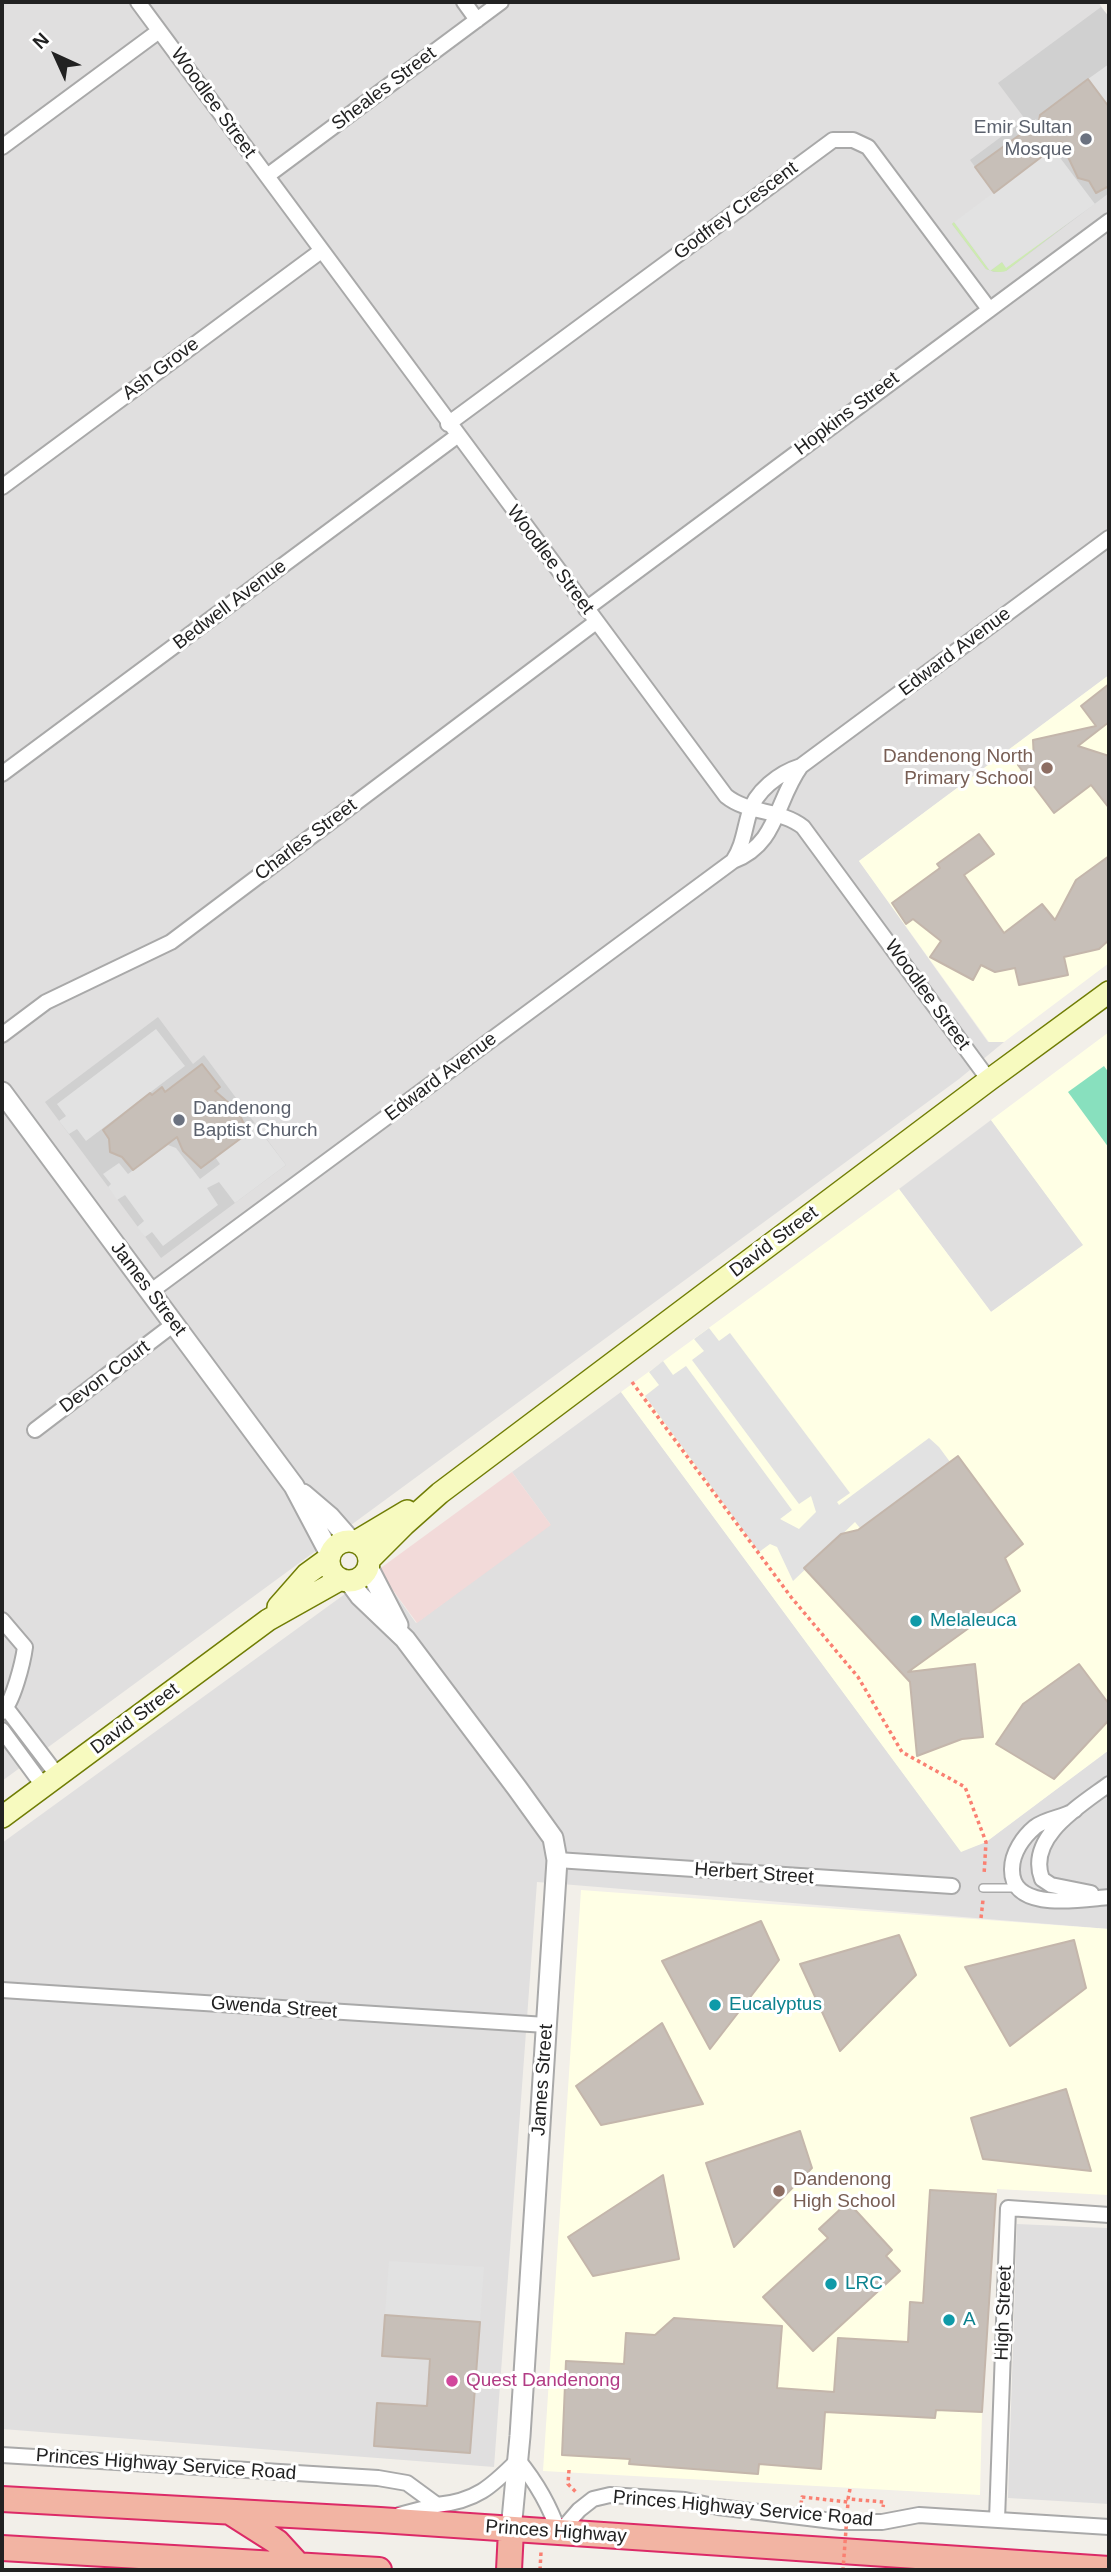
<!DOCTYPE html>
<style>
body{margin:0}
#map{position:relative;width:1111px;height:2572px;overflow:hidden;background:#f2efe9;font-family:Arial,sans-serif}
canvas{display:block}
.frame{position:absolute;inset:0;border:4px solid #222;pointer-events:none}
.north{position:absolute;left:21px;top:21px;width:70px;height:70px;-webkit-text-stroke:5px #fff;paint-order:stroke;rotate:315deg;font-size:19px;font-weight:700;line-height:28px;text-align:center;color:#222}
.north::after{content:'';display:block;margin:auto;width:24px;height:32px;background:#222;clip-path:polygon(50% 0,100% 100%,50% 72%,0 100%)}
</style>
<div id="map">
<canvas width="1111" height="2572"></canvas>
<div class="frame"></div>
<div class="north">N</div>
</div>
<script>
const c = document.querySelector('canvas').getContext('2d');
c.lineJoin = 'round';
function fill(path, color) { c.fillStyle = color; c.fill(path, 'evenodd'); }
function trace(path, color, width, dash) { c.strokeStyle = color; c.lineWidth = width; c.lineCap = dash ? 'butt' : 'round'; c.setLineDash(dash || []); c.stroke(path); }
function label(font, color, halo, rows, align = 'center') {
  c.font = font + ' Arial,sans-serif'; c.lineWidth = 6; c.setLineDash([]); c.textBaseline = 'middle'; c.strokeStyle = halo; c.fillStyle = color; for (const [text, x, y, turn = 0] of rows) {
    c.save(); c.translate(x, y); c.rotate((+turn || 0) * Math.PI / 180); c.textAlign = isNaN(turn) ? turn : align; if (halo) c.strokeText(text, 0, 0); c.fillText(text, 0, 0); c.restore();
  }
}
fill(new Path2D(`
 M2,2h1096l11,15v658l-250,186 129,181h16l-45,37 -957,702z
 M991,1120l93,125 -93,67 -92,-123z
 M621,1392l340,459 25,-9 123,-92v179l-572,-47 -43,585 -492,-38v-586l376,-273 38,53 134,-99 -38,-52z
 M1109,2202v302l-101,-6 9,-274 90,4z`), '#e0dfdf');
fill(new Path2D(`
 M512,1472l39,53 -134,98 -39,-53z`), '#f2dad9');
fill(new Path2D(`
 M1109,675v288l-105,79h-15l-130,-181z
 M1109,1032v718l-123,92 -25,10 -340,-460 278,-203 92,123 92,-67 -92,-125z
 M581,1890l528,39 -1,266 -111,-6 -15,223 -2,83 -437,-24z`), '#ffffe5');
fill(new Path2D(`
 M1101,7l8,10v176l-103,78 -12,1 -8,-3 -34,-45 42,-31 -24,-33 55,-41 -27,-36z
 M158,1017l35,47 11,-9 82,110 -125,93 -116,-156z`), '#d0d0d0');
fill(new Path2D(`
 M1081,213l-75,58c-8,2 -12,1 -20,-2l-34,-45 2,-2 36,49 12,-9 4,5z`), '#cdebb0');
fill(new Path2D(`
 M1104,1066l5,7v75l-41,-56z`), '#88e0be');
fill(new Path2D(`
 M1109,64v43l-21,-28z
 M1036,119l20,27 8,4 -6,5 37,49 -89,64 -4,-6 -12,9 -36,-49 94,-70 -20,-27z
 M156,1029l29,37 -99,75 -9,-12 -8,5 -10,-13 7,-5 -9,-12z
 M254,1123l32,42 -51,38 -16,-21 -12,6 11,17 -55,41 -11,-14 -7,5 -8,-10 7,-6 -19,-26 -8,5 -9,-13 3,-3 -8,-10 16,-11 9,11 40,-29 8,3 24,31 20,-15 -5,-7 32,-23 -1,-5z
 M709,1328l10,13 11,-8 120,160 -13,9 2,3 90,-67 10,9 11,15 -90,66 -5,-6 -62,59 -16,-34 -7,-3 -11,8 -114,-156 14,-11 -10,-13 14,-11 10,14 13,-9 106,144 -12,9 19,10 17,-17 -5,-16 -12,8 -107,-144 12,-9 -10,-12z
 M389,2261l95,6 -4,55 -95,-7z`), '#e2e2e2');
const building = new Path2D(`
 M1088,79l21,28v79l-13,7 -7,-12 -11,-3 -17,-36 -67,51 -19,-26 64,-46 1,-6z
 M1109,684v38l-31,24 31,10v52l-18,-23 -37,28 -36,-48 16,-5 -1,-20 63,-14 -15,-20z
 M979,834l15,20 -30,21 40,58 38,-29 13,16 21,-40 33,-24v84l-10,9 -35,8 4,18 -49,10 -4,-17 -20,4 -14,-7 -8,15 -43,-23 11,-16 -28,-22 -7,5 -14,-21 48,-35 -3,-4z
 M202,1064l18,23 -5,4 23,20 10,22 -47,35 -18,-17 -6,-14 -44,33 -11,-13 -12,-5 -1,-13 -6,-9 47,-37 2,2 10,-8 3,5z
 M958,1456l65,88 -18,14 15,33 -112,81 67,-8 8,73 -21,2 -45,17 -7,-74 -106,-114 37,-34 17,-4z
 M1079,1664l30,40v16l-55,59 -58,-35 27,-40z
 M761,1921l18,39 -69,89 -48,-88z
 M899,1935l17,40 -76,76 -40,-87z
 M1074,1940l12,48 -76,58 -45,-79z
 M662,2023l41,81 -102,21 -25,-39z
 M1066,2089l25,82 -108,-12 -12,-41z
 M800,2131l12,37 -78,79 -28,-84z
 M663,2175l16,84 -86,17 -25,-39z
 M930,2190l66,4 -14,218 -46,-2 -1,8 -110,-6 -4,57 -62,-5 -1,10 -129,-10 1,-5 -68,-4 4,-94 58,3 2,-31 29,2 19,-17 108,8 -5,62 57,4 4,-54 70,4 2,-40 13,1z
 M848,2202l44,48 -6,6 14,15 -87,80 -50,-54 65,-59 -9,-9z
 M385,2315l95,7 -10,131 -96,-7 3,-43 50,3 3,-47 -48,-3z`);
fill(building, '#c7bfb8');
trace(building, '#c4b6ab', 2);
const service = new Path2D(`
 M983,1888h35`);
const minor = new Path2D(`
 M138,2l588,794c22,18 54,13 77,31l186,253
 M464,2l13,18
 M2,147l157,-116
 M267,176l234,-174
 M448,424l385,-284h20l15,7 121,162
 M2,487l319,-236
 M586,609l523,-388
 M2,774l455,-338
 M733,861c10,-15 11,-30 16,-47 6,-23 30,-41 52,-48l308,-228
 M2,1035l44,-33 125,-60 425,-320
 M150,1292l583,-431c45,-17 42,-59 68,-95
 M35,1430l139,-106
 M2,1620l23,27c-2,15 -12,56 -23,65
 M7,1709l51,67
 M2,1730l42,57
 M1075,1810c-12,8 -28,8 -40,17 -12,10 -23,26 -23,42 -1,44 70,30 97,28
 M557,1860l395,26
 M1042,1879c-16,-42 39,-74 67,-95
 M1042,1879l9,6 40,8
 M2,1990l544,35
 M2,2455l376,23 29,5 30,22c39,-4 54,-18 81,-45 18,22 32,46 41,73
 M399,2515l38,-10
 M997,2520l11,-312 101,7
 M559,2533l20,-23 14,-11 17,-4 75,5 33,7 123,15h41l37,-7 190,12`);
const tertiary = new Path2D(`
 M2,1092l292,394 36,68
 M303,1494l27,23 21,24
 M368,1567l30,58
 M349,1581l11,15 45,43 112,149 36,50 4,22 -37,576 -9,94`);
const secondary = new Path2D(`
 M329 1561a20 20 0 1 1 40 0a20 20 0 1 1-40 0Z
 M355,1542l52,-31
 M369,1560l35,-35 36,-32 549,-413 120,-88
 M278,1607l29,-33 22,-16
 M2,1817l266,-197 73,-41`);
const trunk = new Path2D(`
 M2,2499l378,21 729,49
 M233,2514l44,28 21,23
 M2,2548l377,22
 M509,2570l2,-40`);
trace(service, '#a9a9a9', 10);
trace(minor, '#a9a9a9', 18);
trace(tertiary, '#a9a9a9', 23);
trace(secondary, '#707d05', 24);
trace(trunk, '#dc2a67', 28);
trace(new Path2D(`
 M632,1382l159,215 67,80 44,75 63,35 21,55 -2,33
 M981,1918l2,-18
 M569,2470l-1,14 8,8
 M850,2489l-2,10 36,3 -1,5
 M540,2570l1,-18`), '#fa8072', 3.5, [3.5, 3.5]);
trace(service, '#fff', 7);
trace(minor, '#fff', 14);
trace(tertiary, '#fff', 19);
trace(secondary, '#f7fabf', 21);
trace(trunk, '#f2b4a3', 24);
trace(new Path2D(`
 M801,2504l1,-7 46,5 -5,68`), '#fa8072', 3.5, [3.5, 3.5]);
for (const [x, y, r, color] of [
 [1086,139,7,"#6b7280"],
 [1047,768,7,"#8d6e63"],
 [179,1120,7,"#6b7280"],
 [916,1621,7,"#0f9aa8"],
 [715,2005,7,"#0f9aa8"],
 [779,2191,7,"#8d6e63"],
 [831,2284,7,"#0f9aa8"],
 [949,2320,7,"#0f9aa8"],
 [452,2381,7,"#d1479c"]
]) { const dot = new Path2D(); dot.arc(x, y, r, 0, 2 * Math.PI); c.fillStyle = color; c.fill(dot); trace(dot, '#fff', 2.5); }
label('19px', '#222', '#fff', [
 ["Sheales Street",384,89,-37],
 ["Woodlee Street",213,103,54],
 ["Godfrey Crescent",736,211,-37],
 ["Ash Grove",161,369,-37],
 ["Hopkins Street",847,414,-37],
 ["Woodlee Street",550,560,53],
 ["Bedwell Avenue",230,605,-37],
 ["Edward Avenue",955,652,-37],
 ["Charles Street",306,840,-37],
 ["Woodlee Street",927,995,54],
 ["Edward Avenue",441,1077,-37],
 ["David Street",774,1242,-37],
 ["James Street",148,1289,53],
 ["Devon Court",105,1377,-37],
 ["David Street",135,1719,-37],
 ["Herbert Street",754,1874,4],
 ["Gwenda Street",274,2008,4],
 ["James Street",543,2080,-86],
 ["High Street",1004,2313,-88],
 ["Princes Highway Service Road",166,2465,4],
 ["Princes Highway Service Road",743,2509,5],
 ["Princes Highway",556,2532,4]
]);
label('19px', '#5b616d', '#fff', [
 ["Emir Sultan",1072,128],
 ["Mosque",1072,150],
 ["Dandenong",193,1109,"left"],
 ["Baptist Church",193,1131,"left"]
], 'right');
label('19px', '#785e54', '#fff', [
 ["Dandenong North",1033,757],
 ["Primary School",1033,779],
 ["Dandenong",793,2180,"left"],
 ["High School",793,2202,"left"]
], 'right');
label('19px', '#0d838f', '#fff', [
 ["Melaleuca",930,1621],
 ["Eucalyptus",729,2005],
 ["LRC",845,2284],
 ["A",963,2320]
], 'left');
label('19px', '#b23c85', '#fff', [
 ["Quest Dandenong",466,2381]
], 'left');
</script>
